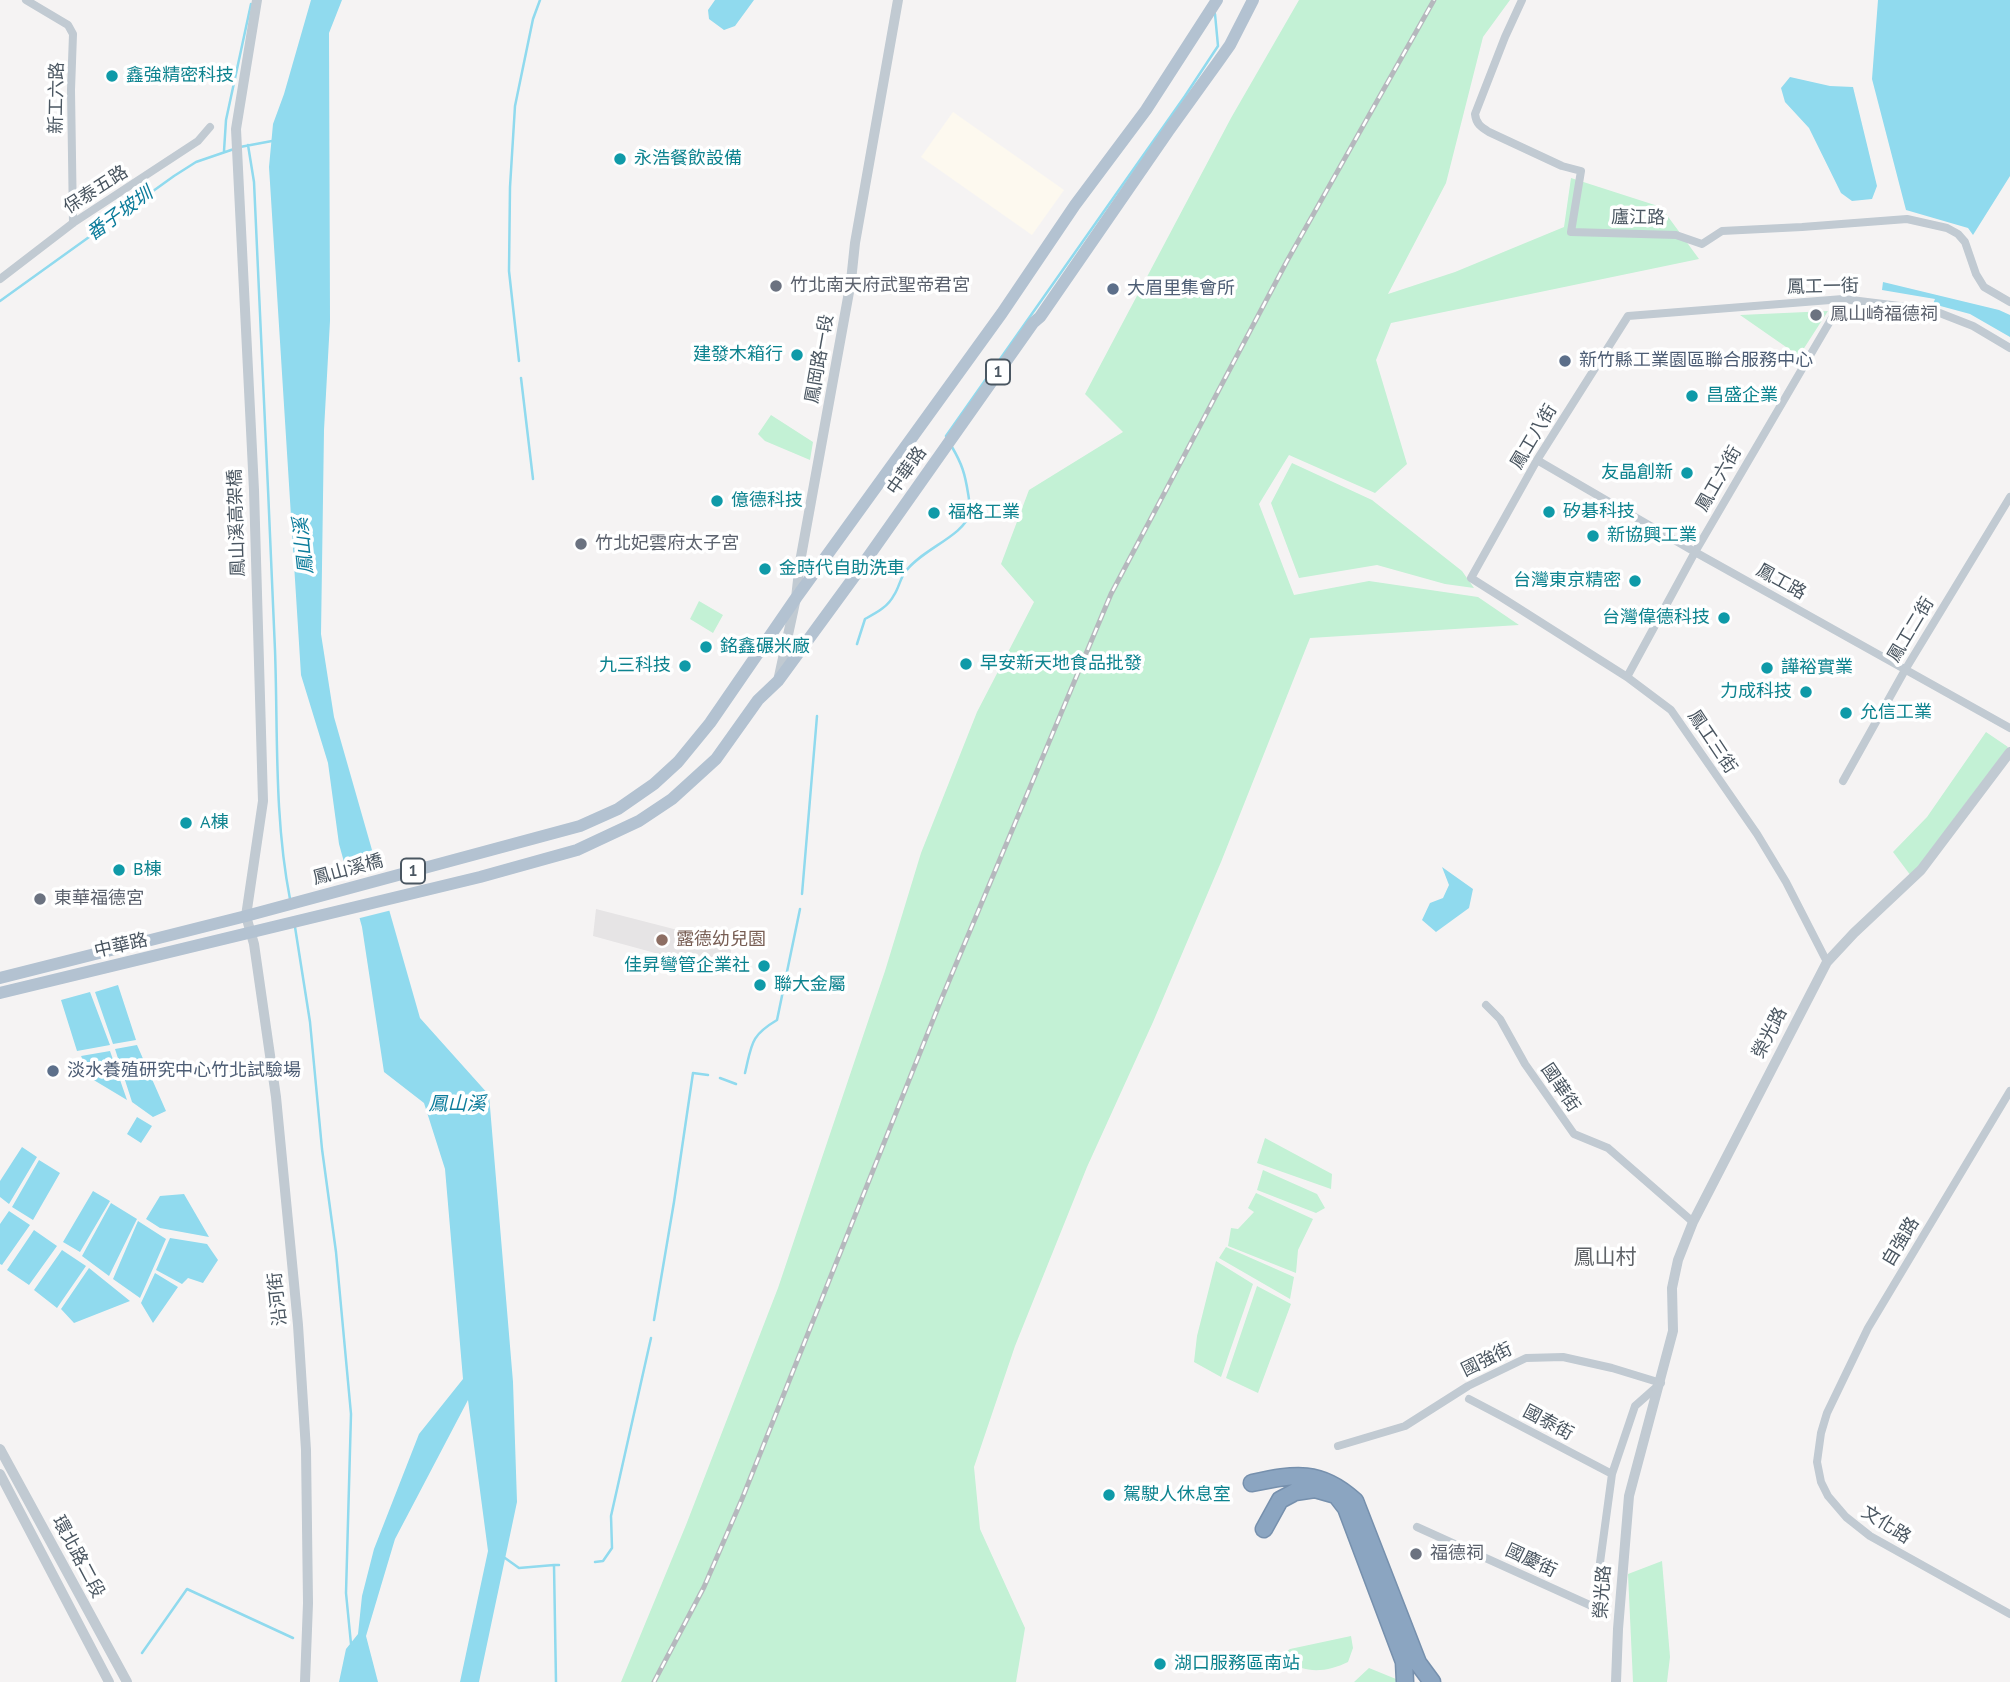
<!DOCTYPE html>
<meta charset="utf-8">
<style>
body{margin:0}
canvas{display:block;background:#f5f3f3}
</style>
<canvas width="2010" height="1682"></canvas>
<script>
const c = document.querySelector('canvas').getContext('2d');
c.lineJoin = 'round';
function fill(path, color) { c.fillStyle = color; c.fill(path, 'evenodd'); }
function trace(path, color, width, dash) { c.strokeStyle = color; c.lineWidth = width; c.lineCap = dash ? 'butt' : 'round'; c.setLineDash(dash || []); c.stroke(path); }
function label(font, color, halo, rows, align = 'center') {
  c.font = font + ' "PT Sans","Noto Sans TC",sans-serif'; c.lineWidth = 7; c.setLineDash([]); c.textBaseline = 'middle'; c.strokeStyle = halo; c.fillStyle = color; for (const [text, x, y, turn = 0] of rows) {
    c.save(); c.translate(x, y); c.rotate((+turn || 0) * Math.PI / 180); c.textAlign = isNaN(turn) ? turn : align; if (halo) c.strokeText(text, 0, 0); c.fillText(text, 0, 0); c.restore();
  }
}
fill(new Path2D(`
 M953,112l111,78 -32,45 -111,-78z`), '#fdf9ef');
fill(new Path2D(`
 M596,909l136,35 -4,29 -135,-37z`), '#e6e4e5');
fill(new Path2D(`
 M1299,0h211l-27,37 -37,146 -58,111 67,-22 109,-45 7,-49 90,29 38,52 -308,64 -15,37 31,104 -32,29 -86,-38 -30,49 35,91 75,-14 109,16 41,28 -209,13 -89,224 -68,160 -66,145 -72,179 -41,121 6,62 45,99 -9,54h-395l65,-157 92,-237 107,-317 36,-118 56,-141 57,-110 -33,-38 28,-74 94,-58 -38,-38 146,-276z
 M1828,311l-29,45 -59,-41z
 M771,415l42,27 -3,18 -45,-19 -7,-7z
 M1292,463l80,37 90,71 12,17 -29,-4 -68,-19 -78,13 -28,-75z
 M699,601l24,14 -10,18 -23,-14z
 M1986,732l22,15 -97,129 -18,-24 34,-35z
 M1265,1138l67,36 -1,15 -74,-26z
 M1263,1170l54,24 8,14 -9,5 -59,-23z
 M1256,1193l57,26 -15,31 -2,23 -68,-27 3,-18 7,1 16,-17 -6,-4z
 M1226,1247l68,30 -4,22 -71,-41z
 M1216,1261l37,23 -32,93 -27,-15 3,-26z
 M1257,1286l34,18 -33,89 -32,-15z
 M1662,1561l8,96 -3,25h-34l-5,-108z
 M1351,1636l2,12 -5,14c-21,10 -43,13 -62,-3l-1,-6 5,-4z
 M1369,1668l27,11v3h-42z`), '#c3f1d5');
fill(new Path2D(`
 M311,0h31l-13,33 1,288 -6,109 -3,204 13,83 86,301 69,77 24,287 4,120 -38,180h-19l28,-131 -20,-151 -73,139 -29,97 12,46h-39l7,-33 12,-15 4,-38 12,-47 45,-115 44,-55 -18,-210 -21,-66 -40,-31 -22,-145 -23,-83 -11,-81 -27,-88 -32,-508 4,-43 11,-30z
 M715,0h39l-19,26 -11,4 -15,-11 -1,-9z
 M1878,0h132v176l-37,59 -5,-7 -62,-18 -34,-131z
 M1790,77l40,9 23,1 24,99 -5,13 -20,2 -11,-8 -32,-65 -24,-26 -4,-14z
 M1883,282l116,28 11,5v22l-40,-23 -37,-10 2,-5 -53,-9z
 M1442,867l31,22 -4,19 -33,24 -14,-12 8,-17 13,-5 6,-13z
 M118,985l18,55 -23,4 -18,-52z
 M90,992l20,53 -33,6 -16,-51z
 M137,1045l29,66 -13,6 -21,-15 -17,-53z
 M110,1051l17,49 -35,-21 -11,-23z
 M137,1117l15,9 -11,17 -14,-9z
 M22,1147l15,10 -28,47 -9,-7v-16z
 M39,1160l21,13 -27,47 -21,-13z
 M93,1191l17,10 -30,51 -17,-10z
 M184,1194l25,43 -49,-9 -14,-9 14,-23z
 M111,1203l26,16 -28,57 -27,-20z
 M9,1211l21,14 -28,40 -2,-1v-40z
 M138,1221l28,18 -26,59 -27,-19z
 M34,1230l23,16 -28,39 -22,-15z
 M170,1238l37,6 11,16 -15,23 -15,-5 -6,6 -26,-14z
 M62,1250l24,16 -29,42 -23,-18z
 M89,1268l41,33 -56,22 -13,-14z
 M155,1273l23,14 -25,36 -12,-20z`), '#90daee');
fill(new Path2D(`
 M380,867l12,43 -36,9 -12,-43z`), '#f5f3f3');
trace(new Path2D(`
 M248,145l6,37c8,156 14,312 21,468 3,83 -1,167 15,249
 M240,147l32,-6
 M224,151l2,-31 25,-116
 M0,301l174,-125 22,-14 38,-13
 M519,361l-10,-90 1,-84 5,-81 18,-87 7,-19
 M521,378l12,101
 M947,439l-1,-3 239,-340 33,-50 -3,-32
 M857,644l8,-25c11,-6 23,-12 29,-24 5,-7 6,-17 12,-24 15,-21 59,-36 63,-57 2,-6 0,-15 -1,-21 -3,-19 -6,-29 -16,-46
 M802,894l15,-178
 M295,927l15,95 12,127 14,103 15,162 -5,179 5,51
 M745,1073c7,-29 5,-37 32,-53l23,-111
 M720,1078l16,6
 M654,1320l20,-118 19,-129 15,2
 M505,1558l14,10 35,-3
 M595,1562l8,-1 9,-13 -1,-32 40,-178
 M142,1653l45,-64 106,49
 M556,1682l-2,-117h5`), '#90daee', 2.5);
const motorway = new Path2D(`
 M1252,1483c43,-9 68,-14 103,18l63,162 14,19
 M1264,1529l16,-29 15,-8 20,-3 21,6 10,13 58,154 1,20`);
trace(motorway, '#7690ad', 19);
trace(new Path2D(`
 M26,0l42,25 5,9 -2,56 2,133
 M1522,0l-17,37 -30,77c1,10 6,13 14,18l73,34 19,5 -10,61 105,3 26,9 20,-13 80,-4 105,-8 40,9 11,6 7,8 11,32 8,13 26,15
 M0,279l73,-56 125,-82 12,-14
 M1537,460l158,92 315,176
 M1627,677l68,-125 148,-253
 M1843,781l62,-111 105,-173
 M1827,962l-41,-80 -29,-48 -86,-124 -44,-33 -156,-99 66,-118 91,-144 215,-17 89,11 41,16 37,22
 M1486,1005l14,14 25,45 49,70 34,14 85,74
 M2010,1091l-142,237 -41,85 -6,20 -4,29 4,20 7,14 18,21 24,19 140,78
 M1469,1399l143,75
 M1338,1446l67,-20 63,-40 58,-28 37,-1 49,11 49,15 -26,23 -23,68 -18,133 -177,-80`), '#c1cad2', 8);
trace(new Path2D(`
 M257,0l-21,129 18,361 9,311 -17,115 8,28 22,153 22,228 8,125 2,153 -3,79
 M778,681l18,-83 4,-36 51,-281 4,-38 43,-243
 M0,1449l127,233
 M0,1474l109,208
 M1616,1682l2,-53 11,-133 44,-165 -1,-43 6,-28 15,-38 134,-260 27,-29 67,-63 89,-118`), '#c1cad2', 10);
trace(new Path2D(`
 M0,978l246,-62 334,-90 38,-17 36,-25 24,-22 32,-39 86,-125 206,-285 73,-108 71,-95 71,-110
 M0,993l480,-116 97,-27 62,-29 33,-22 44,-40 42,-59 20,-19 76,-104 179,-254 7,-6 129,-187 49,-68 12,-17 23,-45`), '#b3c2d1', 12);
trace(motorway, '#8ba5c1', 16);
const rail = new Path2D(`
 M654,1682l50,-95 38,-88 199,-499 170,-406 176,-333 147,-261`);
trace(rail, '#b5b8bd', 5);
trace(rail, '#fff', 2.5, [8]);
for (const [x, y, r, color] of [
 [112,76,7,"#0f9aa8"],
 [620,159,7,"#0f9aa8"],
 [776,286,7,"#6b7280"],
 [1113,289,7,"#5c6f8a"],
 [1816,315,7,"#6b7280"],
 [797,355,7,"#0f9aa8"],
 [1565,361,7,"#5c6f8a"],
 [1692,396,7,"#0f9aa8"],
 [1687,473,7,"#0f9aa8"],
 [717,501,7,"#0f9aa8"],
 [1549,512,7,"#0f9aa8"],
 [934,513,7,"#0f9aa8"],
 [1593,536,7,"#0f9aa8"],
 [581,544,7,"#6b7280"],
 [765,569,7,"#0f9aa8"],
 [1635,581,7,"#0f9aa8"],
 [1724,618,7,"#0f9aa8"],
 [706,647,7,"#0f9aa8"],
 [966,664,7,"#0f9aa8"],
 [685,666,7,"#0f9aa8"],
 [1767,668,7,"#0f9aa8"],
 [1806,692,7,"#0f9aa8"],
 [1846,713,7,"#0f9aa8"],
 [186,823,7,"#0f9aa8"],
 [119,870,7,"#0f9aa8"],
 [40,899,7,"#6b7280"],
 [662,940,7,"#8d6e63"],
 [764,966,7,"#0f9aa8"],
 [760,985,7,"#0f9aa8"],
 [53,1071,7,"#5c6f8a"],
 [1109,1495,7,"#0f9aa8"],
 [1416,1554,7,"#6b7280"],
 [1160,1664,7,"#0f9aa8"]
]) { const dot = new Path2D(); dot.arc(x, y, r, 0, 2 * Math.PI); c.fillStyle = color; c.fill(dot); trace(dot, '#fff', 2.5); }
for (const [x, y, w] of [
 [998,372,24],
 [413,871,24]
]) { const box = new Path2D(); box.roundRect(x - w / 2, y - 12.5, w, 25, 5); c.fillStyle = '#fff'; c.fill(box); trace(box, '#4a5661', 2); }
label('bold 16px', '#4a5661', null, [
 ["1",998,372],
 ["1",413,871]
]);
label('18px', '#0d838f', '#fff', [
 ["鑫強精密科技",126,76],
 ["永浩餐飲設備",634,159],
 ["建發木箱行",783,355,"right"],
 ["昌盛企業",1706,396],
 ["友晶創新",1673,473,"right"],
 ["億德科技",731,501],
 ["矽碁科技",1563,512],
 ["福格工業",948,513],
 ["新協興工業",1607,536],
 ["金時代自助洗車",779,569],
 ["台灣東京精密",1621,581,"right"],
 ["台灣偉德科技",1710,618,"right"],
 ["銘鑫碾米廠",720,647],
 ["早安新天地食品批發",980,664],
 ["九三科技",671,666,"right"],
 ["譁裕實業",1781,668],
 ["力成科技",1792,692,"right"],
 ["允信工業",1860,713],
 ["A棟",200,823],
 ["B棟",133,870],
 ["佳昇彎管企業社",750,966,"right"],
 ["聯大金屬",774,985],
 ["駕駛人休息室",1123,1495],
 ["湖口服務區南站",1174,1664]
], 'left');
label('18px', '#4a5661', '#fff', [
 ["新工六路",57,98,-89],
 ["保泰五路",96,190,-33],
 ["廬江路",1638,218,1],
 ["鳳工一街",1823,287,-1],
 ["鳳岡路一段",820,359,-80],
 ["鳳工八街",1534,437,-59],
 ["中華路",907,471,-55],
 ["鳳工六街",1719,479,-60],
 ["鳳山溪高架橋",237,523,-92],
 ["鳳工路",1781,582,29],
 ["鳳工二街",1911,630,-59],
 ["鳳工三街",1712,742,56],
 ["鳳山溪橋",348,870,-15],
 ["中華路",121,946,-13],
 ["榮光路",1770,1033,-63],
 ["國華街",1560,1088,56],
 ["自強路",1901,1242,-59],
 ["沿河街",278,1299,-96],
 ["國強街",1487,1360,-26],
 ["國泰街",1548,1423,28],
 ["文化路",1886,1525,32],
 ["環北路二段",78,1557,62],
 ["國慶街",1531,1561,25],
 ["榮光路",1603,1592,-86]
]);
label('18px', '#5b616d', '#fff', [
 ["竹北南天府武聖帝君宮",790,286],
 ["鳳山崎福德祠",1830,315],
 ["竹北妃雲府太子宮",595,544],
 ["東華福德宮",54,899],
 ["福德祠",1430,1554]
], 'left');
label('18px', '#4e5e75', '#fff', [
 ["大眉里集會所",1127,289],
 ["新竹縣工業園區聯合服務中心",1579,361],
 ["淡水養殖研究中心竹北試驗場",67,1071]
], 'left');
label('18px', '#785e54', '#fff', [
 ["露德幼兒園",676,940]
], 'left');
label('italic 19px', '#0c7c9b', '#fff', [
 ["番子坡圳",120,214,-36],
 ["鳳山溪",304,546,-96],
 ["鳳山溪",457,1105]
]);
label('21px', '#5f6368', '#fff', [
 ["鳳山村",1605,1258]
]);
</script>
